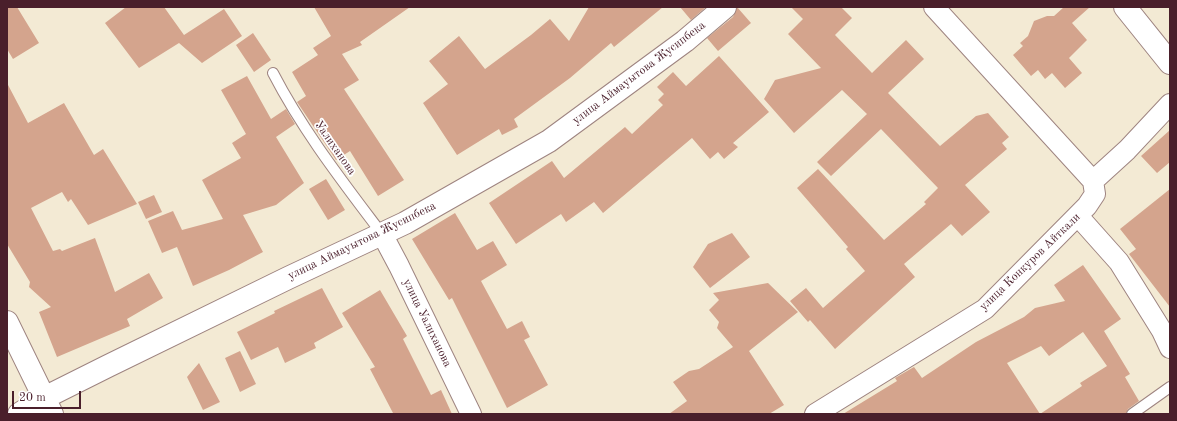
<!DOCTYPE html>
<meta charset="utf-8">
<style>
body{margin:0}
#map{position:relative;width:1177px;height:421px;overflow:hidden;background:#f3ead4;font-family:"Old Standard TT",serif}
canvas{display:block}
.frame{position:absolute;inset:0;border:8px solid #4a1f2b;pointer-events:none}
.scale{position:absolute;left:12px;top:391px;width:69px;height:18px;box-sizing:border-box;border:2px solid #4a1f2b;border-top:0;padding-left:5px;font-size:12px;line-height:14px;white-space:nowrap;color:#4a1f2b;-webkit-text-stroke:3px #fff;paint-order:stroke}
</style>
<div id="map">
<canvas width="1177" height="421"></canvas>
<div class="frame"></div>
<div class="scale">20 m</div>
</div>
<script>
const c = document.querySelector('canvas').getContext('2d');
c.lineJoin = 'round';
function fill(path, color) { c.fillStyle = color; c.fill(path, 'evenodd'); }
function trace(path, color, width, dash) { c.strokeStyle = color; c.lineWidth = width; c.lineCap = dash ? 'butt' : 'round'; c.setLineDash(dash || []); c.stroke(path); }
function label(font, color, halo, rows, align = 'center') {
  c.font = font + ' "Old Standard TT",serif'; c.lineWidth = 3.5; c.setLineDash([]); c.textBaseline = 'middle'; c.strokeStyle = halo; c.fillStyle = color; for (const [text, x, y, turn = 0] of rows) {
    c.save(); c.translate(x, y); c.rotate((+turn || 0) * Math.PI / 180); c.textAlign = isNaN(turn) ? turn : align; if (halo) c.strokeText(text, 0, 0); c.fillText(text, 0, 0); c.restore();
  }
}
fill(new Path2D(`
 M7,7h10l22,36 -26,16 -6,-10z
 M126,7h38l20,28 40,-26 18,27 -40,27 -23,-20 -40,25 -34,-45z
 M314,7h96l-50,35 2,3 -20,9 17,26 -15,9 60,91 -26,16 -28,-45 -14,9 -39,-58 9,-6 -14,-24 26,-17 -5,-7 18,-12z
 M589,7h74l-49,40 -3,-4 -41,35 -56,41 4,8 -16,8 -3,-6 -42,26 -34,-52 25,-19 -19,-23 30,-25 26,33 46,-34 19,-16 19,22z
 M680,7h26l-15,13z
 M737,7l14,16 -33,28 -11,-13 26,-21z
 M791,7h50l11,11 -17,17 37,38 34,-33 18,19 -36,34 52,53 36,-30 12,-3 21,24 -7,6 5,6 -42,36 25,27 -28,24 -11,-12 -47,40 11,13 -80,72 -25,-29 -2,2 -18,-21 16,-13 17,20 42,-37 -19,-22 2,-2 -51,-59 21,-19 66,71 42,-36 -2,-2 14,-14 -57,-59 -50,47 -14,-14 50,-48 -25,-24 -48,43 -30,-34 11,-19 46,-12 -33,-34 15,-15z
 M1064,7h26l-18,16 15,17 -18,18 13,15 -17,15 -13,-15 -7,6 -7,-9 -7,6 -18,-21 10,-9 -3,-3 8,-7 6,-15 13,-5h7z
 M253,33l18,27 -17,12 -18,-27z
 M719,56l50,56 -36,31 5,4 -14,12 -6,-7 -8,7 -18,-21 -89,75 -9,-11 -28,20 -5,-8 -45,30 -27,-41 63,-42 12,17 61,-51 7,7 31,-29 -5,-5 6,-6 -7,-7 16,-15 13,14z
 M247,76l24,43 15,-10 9,15 -19,13 28,46 -28,22 -33,10 20,37 -34,18 -36,16 -16,-39 -15,6 -14,-32 25,-10 9,19 41,-11 -21,-39 39,-22 -9,-15 14,-9 -25,-44z
 M7,83l21,40 36,-20 30,52 9,-6 34,55 -49,21 -17,-26 -3,3 -6,-10 -31,16 22,43 7,-2 2,2 33,-13 20,54 34,-19 14,25 -36,21 3,7 -73,31 -18,-45 12,-5 -22,-20 1,-5 -23,-38z
 M1170,130v32l-13,11 -16,-17z
 M326,179l19,31 -17,10 -19,-31z
 M1170,189v118l-41,-53 7,-5 -16,-20z
 M154,195l8,17 -16,7 -8,-17z
 M455,213l22,37 16,-9 14,24 -26,16 26,48 15,-8 8,16 -6,3 24,45 -41,23 -55,-110 -3,2 -37,-61z
 M732,233l18,24 -40,31 -17,-21 15,-23z
 M1083,265l38,54 -17,12 26,43 -5,3 14,24 -11,8 -2,5h-283l54,-33 -2,-3 19,-11 8,11 54,-36 48,-25 11,-9 30,-7 -11,-16zM1083,332l24,34 -27,17 2,3 -42,28 -33,-51 34,-17 8,10z
 M768,283l30,29 -49,39 35,54 -15,9h-100l18,-13 -14,-19 16,-11 10,-2 34,-22 -16,-19 2,-6 -10,-12 10,-10 -6,-7z
 M322,288l21,39 -29,16 2,5 -31,15 -7,-16 -27,13 -14,-28 38,-19 -1,-2z
 M380,290l27,46 -4,3 28,56 10,-5 11,24h-62l3,-1 -23,-44 5,-2 -33,-54z
 M240,351l16,33 -16,8 -15,-34z
 M199,363l21,39 -17,8 -16,-33z`), '#d4a48d');
const service = new Path2D(`
 M273,73c30,58 70,109 109,161
 M1132,414l38,-27`);
const minor = new Path2D(`
 M934,7l159,174
 M1093,181l34,-31 43,-46
 M1078,216l41,46 43,69 8,17
 M382,234l17,32 72,148
 M815,414l170,-105 102,-103 8,-12 -2,-13`);
const tertiary = new Path2D(`
 M1125,7l45,56
 M7,322l45,92
 M19,414l25,-16 64,-32 180,-88 117,-55 144,-82 136,-100 40,-34`);
trace(service, '#9e8480', 12);
trace(minor, '#9e8480', 22);
trace(tertiary, '#9e8480', 24);
trace(service, '#fff', 10);
trace(minor, '#fff', 20);
trace(tertiary, '#fff', 22);
label('12px', '#4a1f2b', '#fff', [
 ["улица Аймауытова Жусипбека",639,73,-37],
 ["Уалиханова",335,148,55],
 ["улица Аймауытова Жусипбека",362,241,-26],
 ["улица Конкуров Айткали",1030,262,-44],
 ["улица Уалиханова",427,323,64]
]);
</script>
